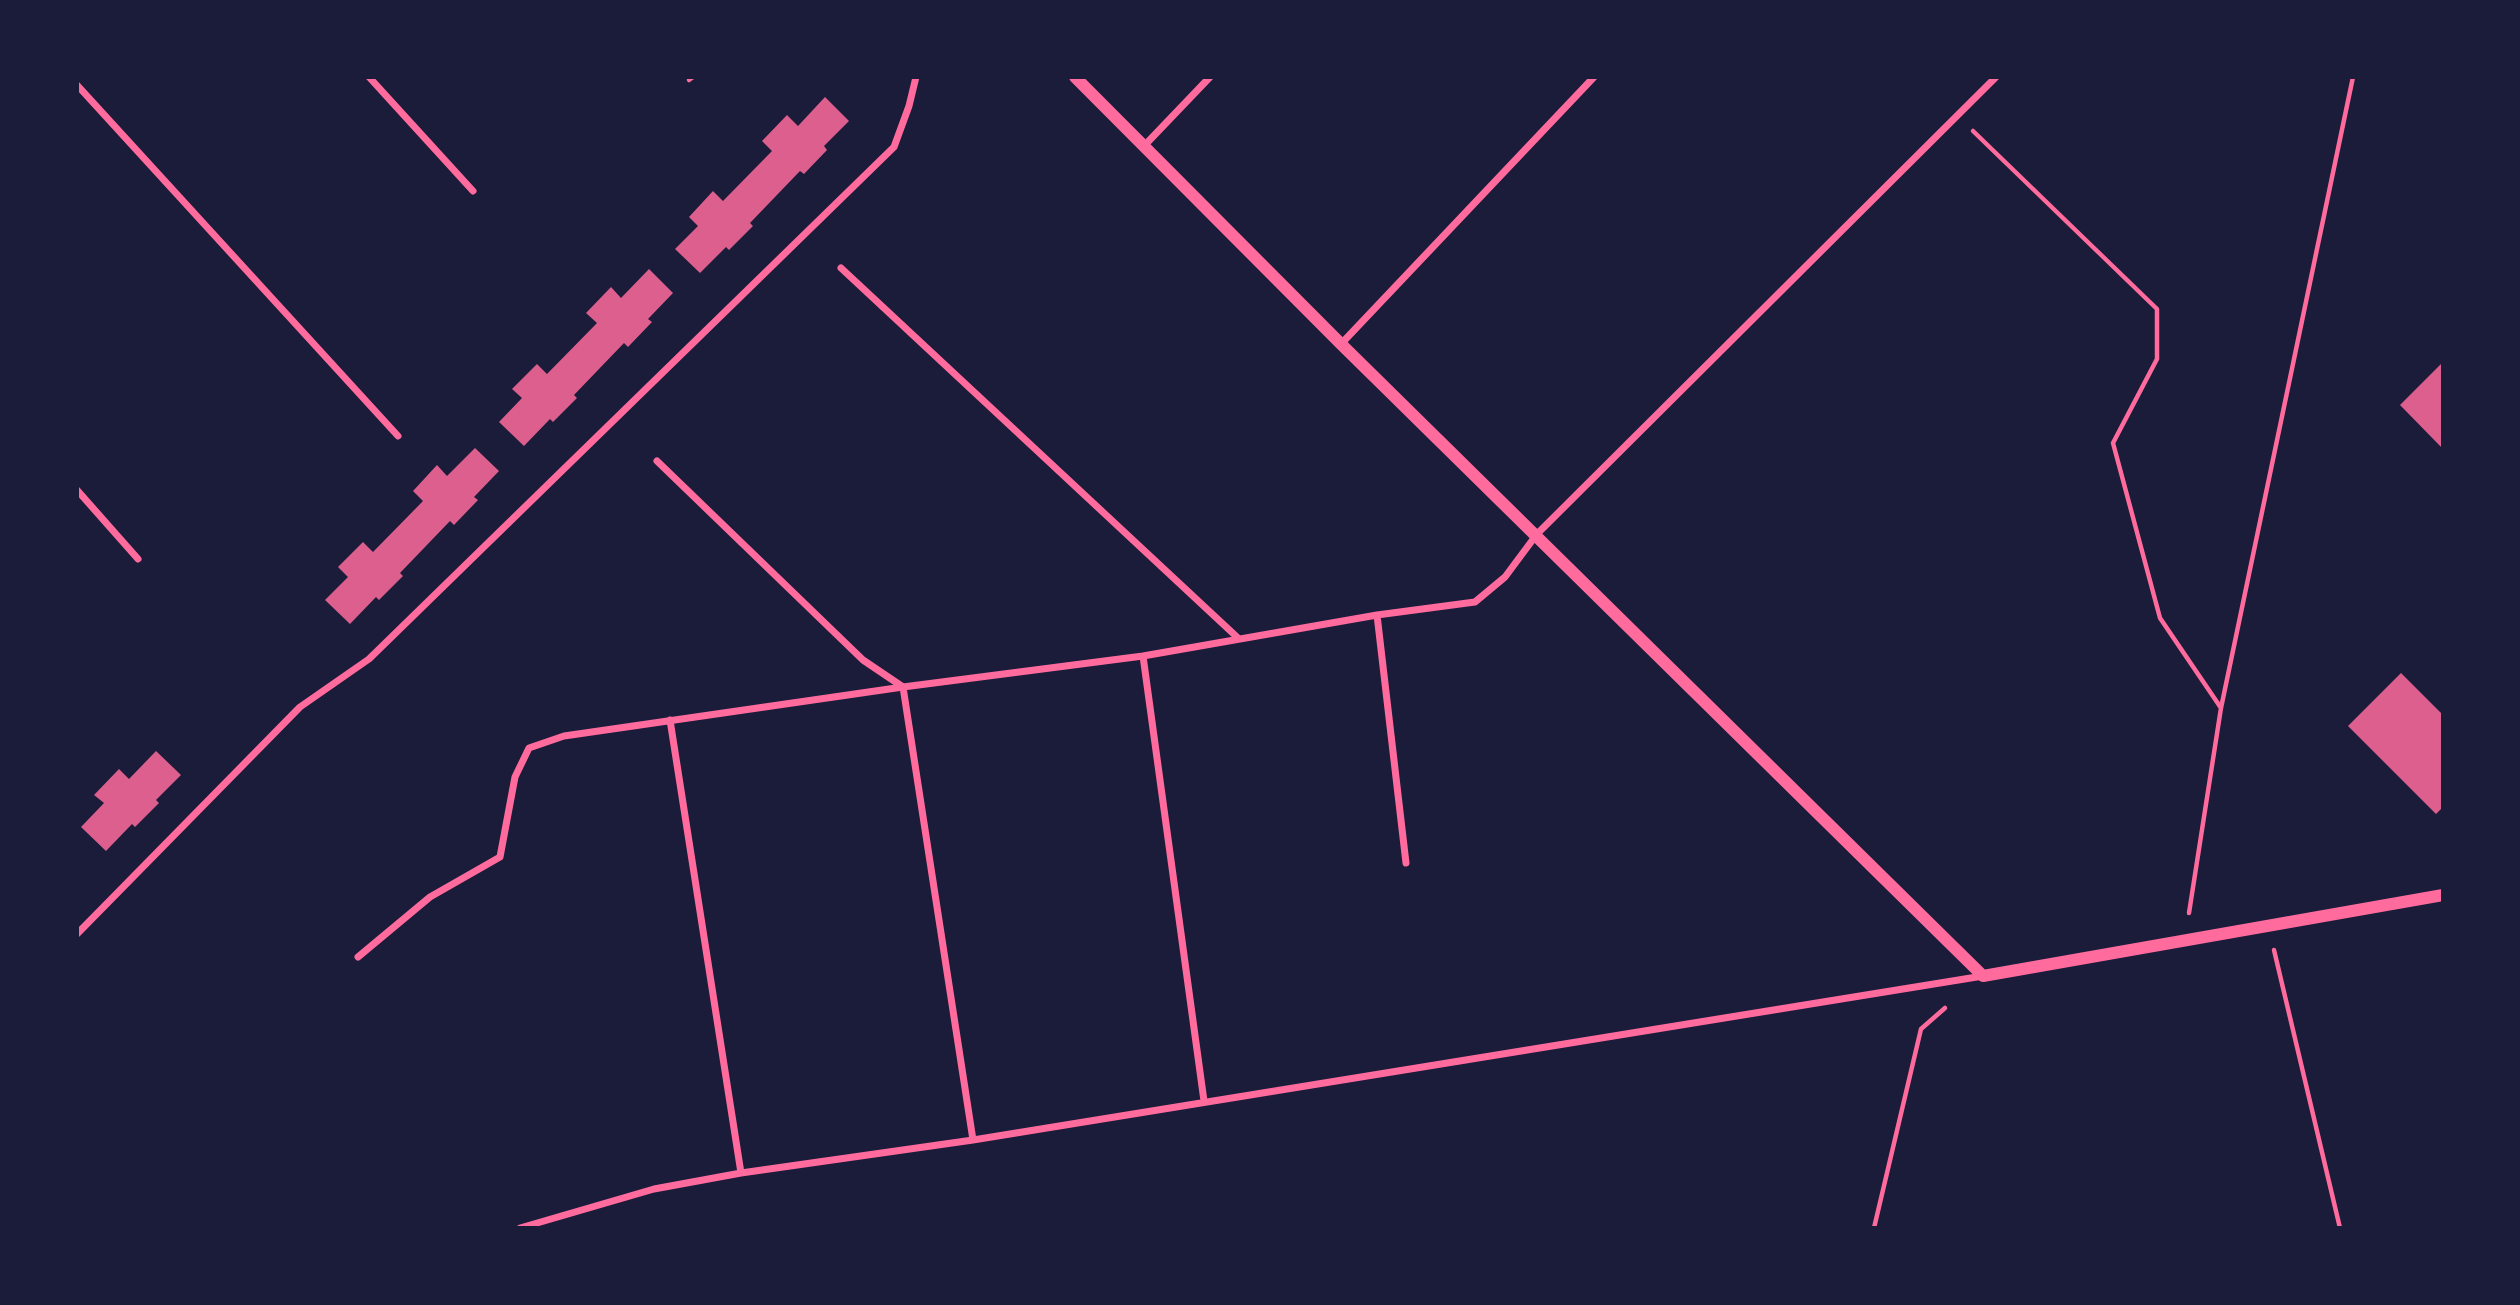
<!DOCTYPE html>
<style>
body{margin:0}
#map{position:relative;width:2520px;height:1305px;overflow:hidden;background:#1b1b3a;font-family:Lato,sans-serif}
canvas{display:block}
.frame{position:absolute;inset:0;border:79px solid #1b1b3a;pointer-events:none}
</style>
<div id="map">
<canvas width="2520" height="1305"></canvas>
<div class="frame"></div>
</div>
<script>
const c = document.querySelector('canvas').getContext('2d');
c.lineJoin = 'round';
function fill(path, color) { c.fillStyle = color; c.fill(path, 'evenodd'); }
function trace(path, color, width, dash) { c.strokeStyle = color; c.lineWidth = width; c.lineCap = dash ? 'butt' : 'round'; c.setLineDash(dash || []); c.stroke(path); }
fill(new Path2D(`
 M825,97l24,24 -25,25 3,4 -23,24 -4,-3 -50,52 3,3 -24,24 -3,-3 -26,26 -25,-24 23,-23 -9,-9 24,-26 10,10 49,-50 -10,-10 25,-26 11,11z
 M649,269l24,24 -25,26 4,3 -24,25 -4,-4 -50,52 3,3 -24,24 -3,-3 -26,27 -25,-24 23,-24 -10,-9 25,-25 10,10 50,-51 -11,-10 25,-26 10,11z
 M2443,362v87l-43,-44z
 M475,448l24,23 -25,26 4,3 -24,25 -4,-4 -50,52 3,3 -24,24 -3,-3 -26,27 -25,-24 23,-23 -10,-10 25,-25 10,10 50,-51 -10,-10 24,-26 10,11z
 M2401,673l42,42v92l-7,7 -88,-88z
 M156,751l25,24 -25,25 3,3 -24,24 -3,-3 -26,27 -25,-24 23,-24 -10,-8 25,-26 10,10z`), '#dd5f8e');
trace(new Path2D(`
 M689,80l4,-3
 M1973,131l184,178v50l-44,84 47,175 61,90 -32,205
 M2221,708l132,-631
 M2274,950l66,278
 M1874,1228l47,-199 24,-21`), '#ff6b9d', 4.5);
trace(new Path2D(`
 M369,77l104,114
 M77,85l321,351
 M1144,146l66,-69
 M841,268l397,370
 M1341,344l253,-267
 M657,461l206,199 40,27 70,453
 M77,490l61,69
 M1377,615l29,248
 M1143,656l61,445
 M670,720l71,453
 M77,934l223,-227 69,-48 525,-512 15,-41 7,-29
 M358,957l72,-60 70,-40 15,-80 14,-29 35,-12 339,-49 240,-31 234,-41 98,-13 30,-25 32,-43 459,-457
 M520,1228l134,-39 87,-16 232,-33 1010,-164`), '#ff6b9d', 7);
trace(new Path2D(`
 M1075,77l266,267 642,632 460,-81`), '#ff6b9d', 12);
</script>
